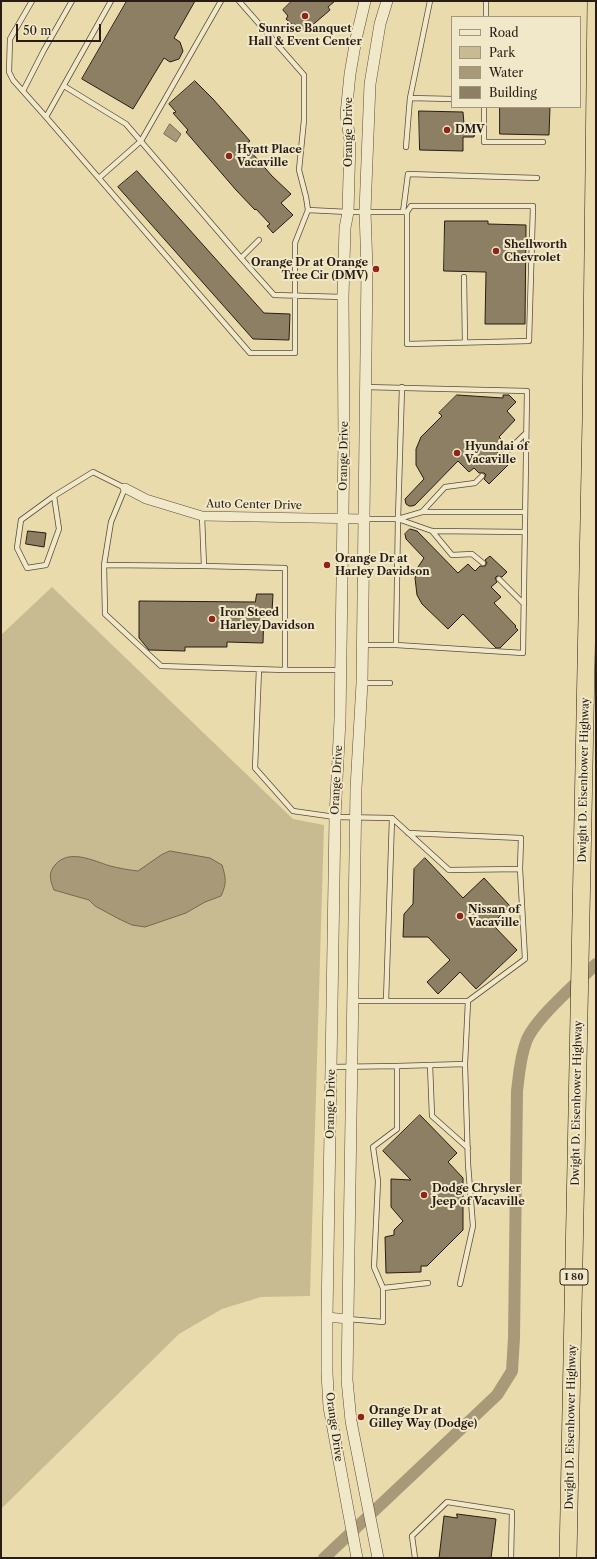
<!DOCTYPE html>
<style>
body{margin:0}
#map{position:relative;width:597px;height:1559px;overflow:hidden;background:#e9dbac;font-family:"Libre Caslon Text",serif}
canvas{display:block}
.frame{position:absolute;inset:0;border:2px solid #291c14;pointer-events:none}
.legend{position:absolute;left:451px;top:16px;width:130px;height:92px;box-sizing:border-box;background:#f1e8c9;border:1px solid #a19681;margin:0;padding:5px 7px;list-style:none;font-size:12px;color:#291c14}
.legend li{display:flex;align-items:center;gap:8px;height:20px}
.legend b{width:20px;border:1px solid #a19681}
.scale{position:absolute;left:16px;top:24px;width:85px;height:18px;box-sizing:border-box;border:2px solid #291c14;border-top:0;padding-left:5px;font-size:12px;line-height:14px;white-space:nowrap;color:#291c14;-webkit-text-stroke:3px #f1e8c9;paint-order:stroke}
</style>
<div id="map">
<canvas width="597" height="1559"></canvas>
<div class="frame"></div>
<ul class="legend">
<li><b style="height:5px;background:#f1e8c9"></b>Road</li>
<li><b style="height:11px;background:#c8bb92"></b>Park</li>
<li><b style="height:11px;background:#a89a78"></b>Water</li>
<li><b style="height:11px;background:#8d7f63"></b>Building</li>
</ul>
<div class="scale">50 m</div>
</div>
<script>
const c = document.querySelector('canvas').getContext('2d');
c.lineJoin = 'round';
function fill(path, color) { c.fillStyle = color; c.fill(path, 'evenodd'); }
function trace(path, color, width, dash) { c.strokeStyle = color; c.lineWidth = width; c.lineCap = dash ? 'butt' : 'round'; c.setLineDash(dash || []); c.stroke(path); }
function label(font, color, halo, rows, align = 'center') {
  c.font = font + ' "Libre Caslon Text",serif'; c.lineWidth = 4; c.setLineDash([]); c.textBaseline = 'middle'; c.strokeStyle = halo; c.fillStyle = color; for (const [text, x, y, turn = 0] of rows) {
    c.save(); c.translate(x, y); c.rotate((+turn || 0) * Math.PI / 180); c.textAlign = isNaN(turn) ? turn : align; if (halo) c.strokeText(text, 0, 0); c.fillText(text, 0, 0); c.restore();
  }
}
fill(new Path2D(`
 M52,587l241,232 31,6 -14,471 -49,1 -39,12 -43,25 -178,175v-874z`), '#c8bb92');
const water = new Path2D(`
 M170,124l11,10 -5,8 -12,-8z
 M170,851l40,7 12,7c4,13 5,18 -1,31l-16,6 -19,11 -41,14 -13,-2 -13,-6 -24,-13 -6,-6 -35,-10c-4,-10 -6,-17 1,-25 14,-17 39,-4 55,1 9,2 18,4 28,5l23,-16z`);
fill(water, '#a89a78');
trace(water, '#756850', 1);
trace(new Path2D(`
 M324,1558l173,-163 15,-24 2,-33 3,-247c2,-16 3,-33 9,-49 8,-23 52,-60 70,-78`), '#a89a78', 12);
const building = new Path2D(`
 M127,1h68l-21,37 6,4 3,9 -4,8 -9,3 -6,-4 -31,51 -51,-30z
 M292,1h43l-7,6 2,3 -21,18 -2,-2 -6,5 -6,-7 -2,1 -7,-6 2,-3 -5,-6z
 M195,81l18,18 37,42 -5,4 27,31 19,18 -10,9 12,12 -20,18 -6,-7 3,-2 -14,-15 -1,1 -19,-20 -50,-58 2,-2 -15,-17 3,-1 -7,-8z
 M500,107h50l-1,28 -49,-1z
 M419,111l44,1 1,12h12l-2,13h-11v14l-43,-1z
 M137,171l127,142 26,1 -1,26 -36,-1 -135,-152z
 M445,221h43v3l38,1 -1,99h-40l1,-52 -42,-1z
 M457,395l46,3v-3h6l7,7 -9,9 8,9 -16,17 3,3 -8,8 5,6 1,5h4l5,5 -20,20 -5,-5 2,-4 -2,-2h-5l-5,-5 -5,4 -11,-11 -43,44 -3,1h-3l-3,-2 -1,-5 19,-20 -8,-14v-16l5,-12 21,-21 -3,-3z
 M410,529l7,2 41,42 10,-9 7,7 5,-5h5l2,-3 -2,-3 5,-4 17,16 -5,5 -5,-1 -2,2 2,4 -6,5 10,10 -7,6 22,23 -1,1 3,3 -18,18h-4l-33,-34 -15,15 -26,-25 -5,-9 -2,-17 3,-11 6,-9 -18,-19 -1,-5z
 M28,531l18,2 -2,14 -18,-3z
 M257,594h16l-1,18h-8l-1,31 -36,-1v5h-42v4l-36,-1 -10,-12v-37l116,1z
 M425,858l38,40 21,-20 26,28 -18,18 25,26 -41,39 -16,-17 -22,22 -11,-12 23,-22 -22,-23h-25l1,-23 9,-10 1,-35z
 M420,1115l37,38 -9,9 15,16v52l-36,36h-6v6l-35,1 -1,-36 9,-2v-5l9,-9 -12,-14v-28l20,1 -28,-29z
 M457,1514l39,5 -5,39h-52l5,-42 13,2z`);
fill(building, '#8d7f63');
trace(building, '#291c14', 1);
const service = new Path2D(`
 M32,1l-22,38 -1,33 4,8 33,37
 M111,1l-65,116 204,236h45v-110l13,-33 40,2h59v132l122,-3 4,-135h-122l-4,6
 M239,1l65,74v45l-5,50 7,27 2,13
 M430,1l-20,97 42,1
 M486,17v-16
 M64,86l62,38 115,134 18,-18
 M23,91l21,-41 28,-49
 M484,107v35h59
 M406,147l4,-49
 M99,178l42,-37 80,-140
 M403,212l5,-38 129,4
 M241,258l33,37 69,2
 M464,277l1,66
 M365,387l162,4 -4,262 -127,-8
 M502,456l24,-23
 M54,496l-33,24 -4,28 10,20 19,-3 13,-36 -5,-33 39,-24 32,16 -14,34 -7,43
 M422,512l23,-25 30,-4 7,-7
 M202,516l2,50 81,2v102l-124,-4 -56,-52 -1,-49 100,1
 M364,519h34l24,-7h103
 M398,519l34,12 93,1
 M432,531l20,24 20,-1 11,9
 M499,579l25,25
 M362,645h34l2,-126 4,-132
 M259,669l-4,99 38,43 42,6 57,1 57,52 71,-1 5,90 -57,42
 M285,670h55
 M362,683h28
 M408,833l113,5 -1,31
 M354,1001h114l-3,63
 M386,1001l6,-183
 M430,1065l2,51 36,32
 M331,1067l66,-1
 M383,1288l-9,-21 4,-86 -5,-34 24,-18v-63l68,-2 3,100 5,62 -13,58
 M348,1319l35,3v-34l45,-5
 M415,1558l-3,-22 35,-34 65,10 -1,46`);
const minor = new Path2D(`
 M125,488l21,11 56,17 162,3
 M327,1317l21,2`);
const tertiary = new Path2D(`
 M357,1558l-28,-151 -2,-34v-56l8,-500 5,-97 4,-279 -1,-144 2,-69 3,-16 2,-72 -4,-26 4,-40 6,-35 9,-38
 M378,1558l-27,-137 -4,-41 9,-592 6,-105 5,-414 -2,-58 5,-127 10,-60 7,-23`);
const motorway = new Path2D(`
 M568,1558l23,-1138 5,-419`);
trace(service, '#594c3a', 6);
trace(minor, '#594c3a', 10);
trace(tertiary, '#594c3a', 12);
trace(motorway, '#291c14', 18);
trace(service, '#f1e8c9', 4.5);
trace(minor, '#f1e8c9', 9);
trace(tertiary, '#f1e8c9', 11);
trace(motorway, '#e9dbac', 17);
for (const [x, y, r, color] of [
 [305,16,4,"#8f2418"],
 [447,130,4,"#8f2418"],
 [229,156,4,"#8f2418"],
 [496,251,4,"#8f2418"],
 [376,269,4,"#8f2418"],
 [457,453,4,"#8f2418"],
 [327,565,4,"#8f2418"],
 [212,619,4,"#8f2418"],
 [460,916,4,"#8f2418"],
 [424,1195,4,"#8f2418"],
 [361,1417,4,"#8f2418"]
]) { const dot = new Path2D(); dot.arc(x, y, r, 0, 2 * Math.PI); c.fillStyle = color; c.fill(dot); trace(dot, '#f1e8c9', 1.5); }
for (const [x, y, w] of [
 [574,1277,28]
]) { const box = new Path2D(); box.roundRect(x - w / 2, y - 8, w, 16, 3); c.fillStyle = '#f1e8c9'; c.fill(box); trace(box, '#291c14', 1); }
label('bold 10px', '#291c14', null, [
 ["I 80",574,1277]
]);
label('bold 11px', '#291c14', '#f1e8c9', [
 ["Sunrise Banquet",305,29,"center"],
 ["Hall & Event Center",305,42,"center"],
 ["DMV",455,130],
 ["Hyatt Place",237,150],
 ["Vacaville",237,163],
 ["Shellworth",504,245],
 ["Chevrolet",504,258],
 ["Orange Dr at Orange",368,263,"right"],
 ["Tree Cir (DMV)",368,276,"right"],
 ["Hyundai of",465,447],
 ["Vacaville",465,460],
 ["Orange Dr at",335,559],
 ["Harley Davidson",335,572],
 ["Iron Steed",220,613],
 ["Harley Davidson",220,626],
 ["Nissan of",468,910],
 ["Vacaville",468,923],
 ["Dodge Chrysler",432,1189],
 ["Jeep of Vacaville",432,1202],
 ["Orange Dr at",369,1411],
 ["Gilley Way (Dodge)",369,1424]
], 'left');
label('11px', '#291c14', '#f1e8c9', [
 ["Orange Drive",349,132,-90],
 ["Orange Drive",344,456,-89],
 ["Auto Center Drive",254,505,1],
 ["Orange Drive",337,780,-87],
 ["Dwight D. Eisenhower Highway",584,780,-89],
 ["Dwight D. Eisenhower Highway",577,1103,-89],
 ["Orange Drive",331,1104,-89],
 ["Orange Drive",334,1427,82],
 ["Dwight D. Eisenhower Highway",571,1427,-89]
]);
</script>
